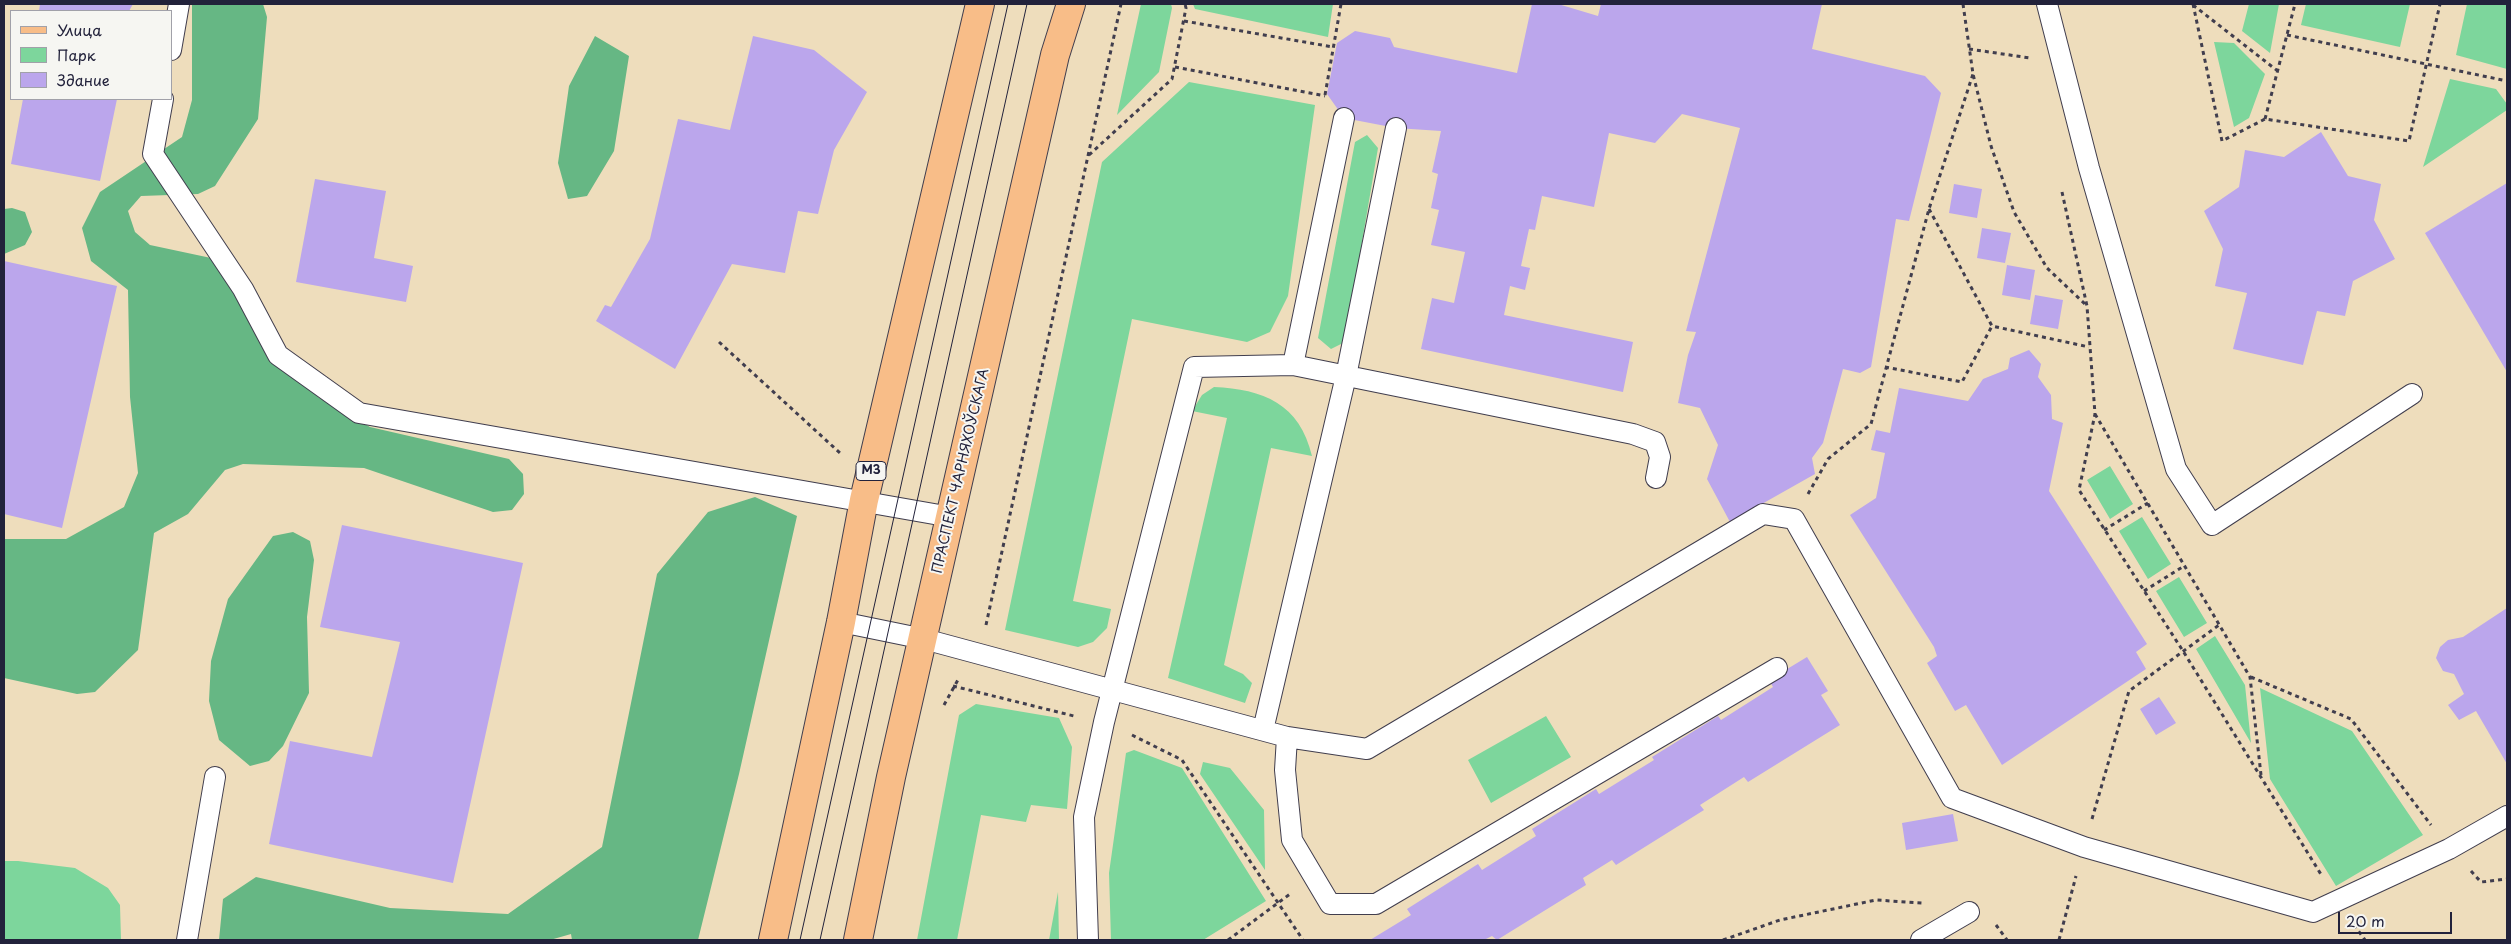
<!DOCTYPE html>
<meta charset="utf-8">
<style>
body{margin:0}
#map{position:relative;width:2511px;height:944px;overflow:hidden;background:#eeddbc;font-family:"Playpen Sans",sans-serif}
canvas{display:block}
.frame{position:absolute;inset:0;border:5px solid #22223b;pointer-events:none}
.legend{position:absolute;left:10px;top:10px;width:162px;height:90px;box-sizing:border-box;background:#f6f6f2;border:1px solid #a1a1a9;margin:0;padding:6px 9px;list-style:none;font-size:15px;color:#22223b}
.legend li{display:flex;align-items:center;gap:10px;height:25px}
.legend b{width:25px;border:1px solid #a1a1a9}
.scale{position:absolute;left:2338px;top:912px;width:114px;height:22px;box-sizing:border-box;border:2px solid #22223b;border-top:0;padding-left:6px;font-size:15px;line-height:18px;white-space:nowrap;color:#22223b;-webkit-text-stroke:4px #f6f6f2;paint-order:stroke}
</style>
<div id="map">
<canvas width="2511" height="944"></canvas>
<div class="frame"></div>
<ul class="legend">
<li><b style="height:6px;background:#f8bd88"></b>Улица</li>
<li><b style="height:14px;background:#7dd69c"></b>Парк</li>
<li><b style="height:14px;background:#bba6ec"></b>Здание</li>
</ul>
<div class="scale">20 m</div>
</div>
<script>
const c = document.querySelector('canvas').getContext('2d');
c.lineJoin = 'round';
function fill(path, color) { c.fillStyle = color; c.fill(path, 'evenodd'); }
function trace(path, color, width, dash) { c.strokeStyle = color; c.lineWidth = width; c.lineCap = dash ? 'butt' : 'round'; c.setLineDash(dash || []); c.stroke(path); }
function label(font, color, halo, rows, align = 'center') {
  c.font = font + ' "Playpen Sans",sans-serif'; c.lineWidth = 4; c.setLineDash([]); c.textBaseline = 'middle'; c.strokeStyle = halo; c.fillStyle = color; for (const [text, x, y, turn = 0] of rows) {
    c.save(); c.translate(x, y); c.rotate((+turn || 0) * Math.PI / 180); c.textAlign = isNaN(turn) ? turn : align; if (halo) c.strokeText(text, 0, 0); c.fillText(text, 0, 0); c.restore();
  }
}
fill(new Path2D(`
 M1141,4h30l1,4 -13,64 -42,43z
 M1193,4h140l-5,33 -133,-28z
 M2249,4h30l-9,49 -28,-22z
 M2306,4h104l-10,43 -99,-22z
 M2467,4h40v65l-51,-14z
 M2214,42l20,1 31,31 -16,44 -15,9z
 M2450,79l46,10 11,15v6l-84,57z
 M1189,82l126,23 -27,191 -18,36 -23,10 -115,-23 -59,282 38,8 -4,19 -14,14 -15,5 -73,-17 97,-468z
 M1367,135l11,13 -33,194 -14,7 -13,-11 37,-196z
 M1214,387c49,2 86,17 98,69l-41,-8 -47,217 19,9 9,9 -7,20 -77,-25 59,-260 -35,-7 10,-16z
 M2110,466l23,38 -23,15 -23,-39z
 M2142,517l29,47 -23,15 -29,-48z
 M2179,577l28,46 -23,14 -28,-46z
 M2215,636l30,49 6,58 -55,-94z
 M2260,688l92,43 71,104 -87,51 -66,-107z
 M976,704l83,14 13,29 -5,62 -36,-4 -5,17 -45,-7 -24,125h-40l42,-225z
 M1546,716l25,41 -80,46 -23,-43z
 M1134,750l48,18 84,133 -63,39h-92l-2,-67 17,-120z
 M1203,762l27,6 34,42 1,60 -65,-96z
 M4,861h14l57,7 33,20 12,17 1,35h-117z
 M1058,892l1,48h-10z`), '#7dd69c');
fill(new Path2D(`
 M192,4h71l4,13 -9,102 -43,67 -17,8 -57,2 -13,15 7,21 15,13 61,13 79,110 28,29 52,30 139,32 14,15 1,20 -12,16 -19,2 -129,-44 -121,-4 -18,6 -37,44 -34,19 -16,117 -43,42 -18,2 -73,-16v-139h62l58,-32 14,-34 -8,-76 -2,-107 -37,-29 -9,-33 18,-36 82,-55 10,-37z
 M595,36l34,20 -15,95 -27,45 -19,3 -10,-36 11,-77z
 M12,208l13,4 7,20 -7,13 -21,9v-45z
 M755,497l42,19 -58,258 -41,166h-126l-1,-6 -21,6h-331l4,-41 33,-22 134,31 118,6 94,-67 55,-273 51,-62z
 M293,532l17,9 4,19 -7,57 2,76 -26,53 -14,15 -19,5 -31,-26 -10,-39 2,-40 17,-62 45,-63z`), '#66b784');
fill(new Path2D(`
 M40,4h93l-4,7h-90z
 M1532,4h26l40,12 3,-12h221l-10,45 113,27 16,17 -32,128 -13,-2 -25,148 -11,6 -17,-4 -20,74 -11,15 3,16 -85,48 -23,-43 11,-34 -18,-37 -22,-5 10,-48 8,-23 -10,-1 54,-203 -58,-14 -27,29 -46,-10 -15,74 -52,-11 -7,34 -6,-1 -8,37 9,2 -5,22 -15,-4 -6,29 129,27 -10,50 -202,-43 11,-51 22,5 11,-51 -34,-7 8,-35 -8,-2 7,-34 -6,-2 9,-41 -45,-3 -52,-10 -17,-24 10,-51 18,-12 35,7 4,9 123,26z
 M753,36l61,14 53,42 -33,58 -16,64 -20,-3 -13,62 -53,-9 -57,105 -79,-48 9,-16 6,2 39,-68 28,-120 52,11z
 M23,99h94l-17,82 -89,-17z
 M2321,132l27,44 33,8 -7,36 21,39 -42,22 -8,35 -28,-5 -14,54 -70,-16 14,-56 -32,-7 8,-37 -19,-38 35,-24 6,-37 39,7z
 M315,179l71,12 -12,67 39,8 -7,36 -110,-20z
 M2507,183v189l-82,-139z
 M1954,184l28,5 -5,29 -28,-5z
 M1982,228l29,5 -6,30 -28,-5z
 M4,261l113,25 -55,242 -58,-14z
 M2007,265l28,5 -5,30 -28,-5z
 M2035,295l28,5 -5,29 -28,-5z
 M2029,350l12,14 -3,13 13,18 1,24 11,4 -14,68 98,153 -11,8 10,17 -144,96 -36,-60 -11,6 -28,-48 10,-7 -3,-9 -84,-132 26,-17 9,-45 -14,-3 5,-20 14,3 9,-45 69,13 15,-22 25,-10 2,-11z
 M342,525l181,38 -70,320 -184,-39 21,-103 82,16 28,-115 -80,-15z
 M2507,608v156l-31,-53 -17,9 -11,-15 16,-11 -10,-20 -11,-3 -7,-13 4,-11 8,-7 15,-3z
 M1807,657l21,34 -7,4 19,30 -92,57 -4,-5 -44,28 4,5 -88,55 -4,-5 -29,18 3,7 -89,55 -5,-4 -8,4h-114l41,-25 -4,-6 71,-45 4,6 54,-34 -4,-7 64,-40 3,5 55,-34 -2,-3 66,-41 3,4 52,-33 -4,-7z
 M2159,697l17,26 -20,12 -16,-26z
 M1953,814l5,27 -52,9 -4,-27z`), '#bba6ec');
const service = new Path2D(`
 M2047,4l42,164 87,301 36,56 200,-131
 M171,50l8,-46
 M163,99l-10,55 90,135 35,66 81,58 592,104
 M1293,365l51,-247
 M841,622l83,17 363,98 80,12 396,-235 31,5 158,279 132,49 229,65 136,-63 58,-33
 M1263,730l83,-354 50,-248
 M1287,737l-2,33 7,70 38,64h46l401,-236
 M187,940l28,-163
 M1088,940l-4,-123 20,-95 90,-355 99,-2 340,69 22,8 5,15 -4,21
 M1921,940l48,-28`);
const primary = new Path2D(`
 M773,940l68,-318 23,-122 116,-496
 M858,940l33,-163 164,-722 16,-51`);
trace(service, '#413e4e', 22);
trace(primary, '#413e4e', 30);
trace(new Path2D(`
 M1963,4l10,70 18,72 23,66 33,56 39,37
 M2193,4l29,137 43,-22 144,22 31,-137
 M2193,5l86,67
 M1184,21l149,26
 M2287,35l220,46
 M1969,49l61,9
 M1175,67l150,29
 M1325,95l16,-91
 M2265,119l30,-115
 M1089,155l83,-76 14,-71 -1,-4
 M2062,192l25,114 8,108 -16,76 104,161 139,225
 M1929,209l63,117 97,21
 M719,342l121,111
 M1885,367l77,15 30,-56
 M2095,414l155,263 11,98
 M1808,494l20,-35 43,-35 58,-215 44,-135
 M2104,530l44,-27
 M2144,591l40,-25
 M986,625l135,-621
 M2251,677l100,42 80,106
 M953,686l121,30
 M944,705l15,-27
 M1132,735l50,25 121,180
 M2092,819l37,-128 90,-66
 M2471,871l10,11 26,-3
 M1996,925l11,15
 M2354,925l11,15
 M1228,940l62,-46
 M1723,940l57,-20 96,-20 46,3
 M2059,940l17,-64`), '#413e4e', 3, [4, 4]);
trace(service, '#fff', 20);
trace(primary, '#f8bd88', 28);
trace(new Path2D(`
 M800,940l208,-936
 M820,940l207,-936`), '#22223b', 1);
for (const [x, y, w] of [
 [871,471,30]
]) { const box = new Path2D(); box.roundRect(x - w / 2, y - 9.5, w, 19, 4); c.fillStyle = '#f6f6f2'; c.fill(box); trace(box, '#22223b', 1); }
label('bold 12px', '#22223b', null, [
 ["М3",871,471]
]);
label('14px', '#22223b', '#f6f6f2', [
 ["ПРАСПЕКТ ЧАРНЯХОЎСКАГА",961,471,-77]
]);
</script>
